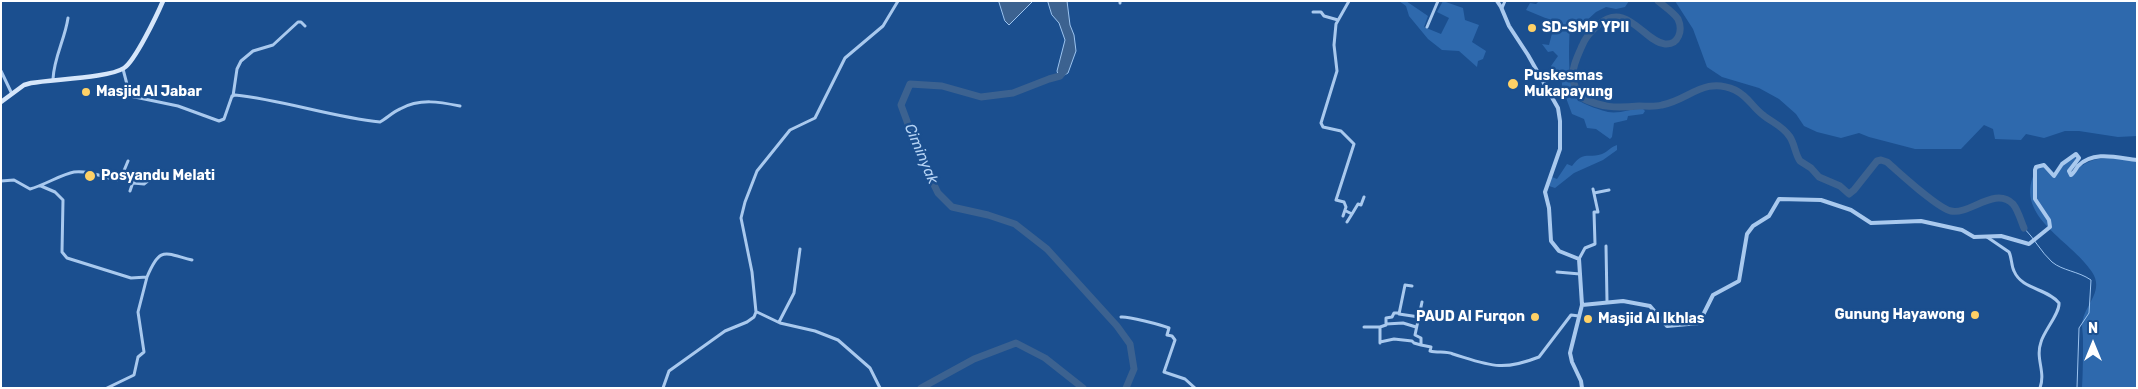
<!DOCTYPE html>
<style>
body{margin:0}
#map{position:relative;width:2138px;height:389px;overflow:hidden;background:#1b4f8f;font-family:Rubik,sans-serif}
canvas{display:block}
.frame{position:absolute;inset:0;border:2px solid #fff;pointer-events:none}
.north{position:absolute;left:2068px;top:319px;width:50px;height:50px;-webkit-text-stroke:4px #1b4f8f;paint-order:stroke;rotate:0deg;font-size:14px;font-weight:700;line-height:20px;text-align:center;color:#fff}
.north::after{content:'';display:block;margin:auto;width:18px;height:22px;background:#fff;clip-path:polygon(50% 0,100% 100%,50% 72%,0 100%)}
</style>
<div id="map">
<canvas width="2138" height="389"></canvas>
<div class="frame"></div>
<div class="north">N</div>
</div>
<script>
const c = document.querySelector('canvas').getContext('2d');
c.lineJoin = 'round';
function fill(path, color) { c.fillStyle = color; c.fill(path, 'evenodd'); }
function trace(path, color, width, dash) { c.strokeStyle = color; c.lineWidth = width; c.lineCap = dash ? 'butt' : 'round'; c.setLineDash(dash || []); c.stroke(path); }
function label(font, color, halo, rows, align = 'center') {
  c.font = font + ' Rubik,sans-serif'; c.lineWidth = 5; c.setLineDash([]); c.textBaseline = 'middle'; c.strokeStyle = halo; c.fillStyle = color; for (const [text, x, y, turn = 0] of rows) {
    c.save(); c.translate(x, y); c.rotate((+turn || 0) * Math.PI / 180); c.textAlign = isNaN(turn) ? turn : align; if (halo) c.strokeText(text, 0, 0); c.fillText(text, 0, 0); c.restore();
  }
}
fill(new Path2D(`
 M1399,1h7l22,15 -4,11 17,7 8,-16 -12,-6 6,-11 20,7 2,12 14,5 -7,17 14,9 -3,8 -5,2 -1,6 -18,-16 -17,-1 -14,-11 -19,-23 -3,-10z
 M1539,1h90l-4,6 -9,2 -10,-2 -10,5 -11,10 -15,4c-1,14 -3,62 6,72 5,6 24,12 32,14 11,2 23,-3 34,-4l3,3 -2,3 -15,2 -1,4 -13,3 -2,14 -2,2 -14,-10 -9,-1 -3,-9 -12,-5 -10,-27v-4l-4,-11 -5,-1 -2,-5 7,-10 -5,-5 -5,1 -6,-8 7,1 6,-23 -29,-12 4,-7 6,1z
 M1675,1h462v135l-19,1 -39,-6h-14l-21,7 -18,-4 -5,6 -26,-1 -2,-10 -9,-4 -23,24h-46l-46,-12 -10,-4 -18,5 -24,-6 -13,-6 -8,-12 -17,-15 -20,-11 -37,-11 -15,-10 -14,-38z
 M1617,145v5l-14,10 -29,13 -19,15 -6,-2 3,-9 5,2 10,-15 5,2c12,-16 15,-7 30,-12 6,-2 8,-7 15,-9z
 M2075,155l3,3 -10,13 2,5c22,-23 38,-18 67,-16v228h-55c1,-17 1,-34 1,-50 0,-6 -2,-14 0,-19 4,-16 21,-29 9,-47 -22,-34 -82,-56 -55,-104l5,-2 13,11 4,-9z`), '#2e69ad');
const water = new Path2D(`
 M999,1h34l-24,24 -4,-4z
 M1048,1h19l3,24 4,10 2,16 -8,22 -9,5 -2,-7 8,-31 -6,-17 -7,-8z`);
fill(water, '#3c6290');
trace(water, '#9cc4f0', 1);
trace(new Path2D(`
 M2024,228c10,10 17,24 28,34 11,9 26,9 39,18l-2,33 -10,15 -2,60`), '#9cc4f0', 1);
trace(new Path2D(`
 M1658,1c6,5 16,12 20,18 5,11 1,26 -13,25 -21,-2 -38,-44 -67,-19 -7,7 -12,11 -16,21 -4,9 -11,23 -9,33 0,5 5,12 7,18 22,11 35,11 59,9 8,0 16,1 23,-1 27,-5 42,-29 73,-15 14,7 17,17 28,25 10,8 20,11 27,22 5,8 5,17 10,24l11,7 8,9 21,9 9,8 5,-4 23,-29 4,-1 6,2c13,11 50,46 64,49 19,4 44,-25 62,-7 5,6 8,17 11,24
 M1064,71l-4,5 -11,3 -36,14 -32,4 -39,-11 -32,-2 -9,21 18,49 19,39 14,14 36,8 27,9 32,25 70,77 13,18 4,25 -8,19
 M921,388l53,-29 42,-16 29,15 38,30`), '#3c6290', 7);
trace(new Path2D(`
 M1120,3v-2
 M1502,8l3,-7
 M1313,12h8l3,4 14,4
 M1427,27l11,-26
 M123,69l7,27 48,10 41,15 5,-2 8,-23 3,-1c49,5 96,22 145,27 7,-4 13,-10 20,-13 20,-11 40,-7 60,-3
 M1,71l11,23
 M53,79c1,-22 12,-40 15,-61
 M233,96l4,-27 4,-8 12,-10 20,-6 25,-23h3l4,4
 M123,173l11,6 -4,12
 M1,181l13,-1 16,9c15,-4 32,-15 44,-17 14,-2 29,5 43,8l6,-7 5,-12
 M133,183l11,1 10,-8
 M41,186l14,6 8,8 -1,52 5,6 64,20 16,-1c13,-31 17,-24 45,-17
 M1594,193l15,-3
 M1346,211l6,3 6,-10 3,1 3,-8
 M1343,216l3,-9 -2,-5 -8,-2 18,-56 -13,-13 -18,-4 -2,-4 16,-52 -3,-26 2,-21 13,-23
 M1347,222l5,-8
 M1987,237l22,15c3,6 2,13 5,19 8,19 33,17 45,32 1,10 -15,28 -18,39 -6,17 5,29 -1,46
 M1606,246l1,55
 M1579,259l6,-11 10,-4 -1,-32h4l-5,-23
 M1557,272l23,2
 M1412,286l-7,-1 -6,29 20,3
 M1422,302l-7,33 6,3v7l10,2 -1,4c8,2 16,0 23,3 36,11 48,18 86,3l32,-42 8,1
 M757,312l23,11 35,8 23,9 32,28 10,20
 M1121,317c6,-1 41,8 48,11l-2,7 5,1 3,4 -11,32 21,7 10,9
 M779,322l15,-29 6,-44
 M1386,324l17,-1 13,4
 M1364,327h16
 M1380,342l14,-3 18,2 2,2 7,2
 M1380,343v-16l6,-2v-7l6,-1 2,-4h5
 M107,388l27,-13 4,-18 6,-5 -6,-40 9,-35
 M663,388l6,-17 56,-40 22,-9 7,-5 2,-5 -4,-40 -11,-54 4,-16 12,-31 33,-41 25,-12 30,-60 38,-32 15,-25`), '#a9c9ee', 3);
trace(new Path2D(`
 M1497,1l4,6 8,19 19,29 30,53 2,13v28l-15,43 4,16 2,33 8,10 20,8 3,46 -12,48 2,9 9,19 1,7
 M1582,305l41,-4 27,5 17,20 32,-3 14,-28 26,-14 8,-47 6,-8 16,-10 10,-17 42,1 30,10 20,13 50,-2 41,9 12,7 27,-1 28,8 21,-17 -1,-7 -14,-21v-29l1,-3 8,-2 10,11 8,-12 14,-10 3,4 -10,13 2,4c3,-2 5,-6 7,-9 16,-16 40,-8 59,-6`), '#a9c9ee', 4);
trace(new Path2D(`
 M1,102l23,-17 7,-2c22,-4 78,-5 93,-15 11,-7 33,-53 39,-67`), '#d6e6fa', 4.5);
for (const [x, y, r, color] of [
 [1532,28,5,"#ffd166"],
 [1513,84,6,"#ffd166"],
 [86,92,5,"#ffd166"],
 [90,176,6,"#ffd166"],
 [1975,315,5,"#ffd166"],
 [1535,317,5,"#ffd166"],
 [1588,319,5,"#ffd166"]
]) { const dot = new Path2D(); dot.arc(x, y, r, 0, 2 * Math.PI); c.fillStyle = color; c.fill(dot); trace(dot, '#1b4f8f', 2); }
label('bold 14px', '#fff', '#1b4f8f', [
 ["SD-SMP YPII",1542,28],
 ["Puskesmas",1524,76],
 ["Mukapayung",1524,92],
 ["Masjid Al Jabar",96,92],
 ["Posyandu Melati",101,176],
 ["Gunung Hayawong",1965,315,"right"],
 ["PAUD Al Furqon",1525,317,"right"],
 ["Masjid Al Ikhlas",1598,319]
], 'left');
label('italic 15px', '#b5d3f5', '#1b4f8f', [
 ["Ciminyak",921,154,67]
]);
</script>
